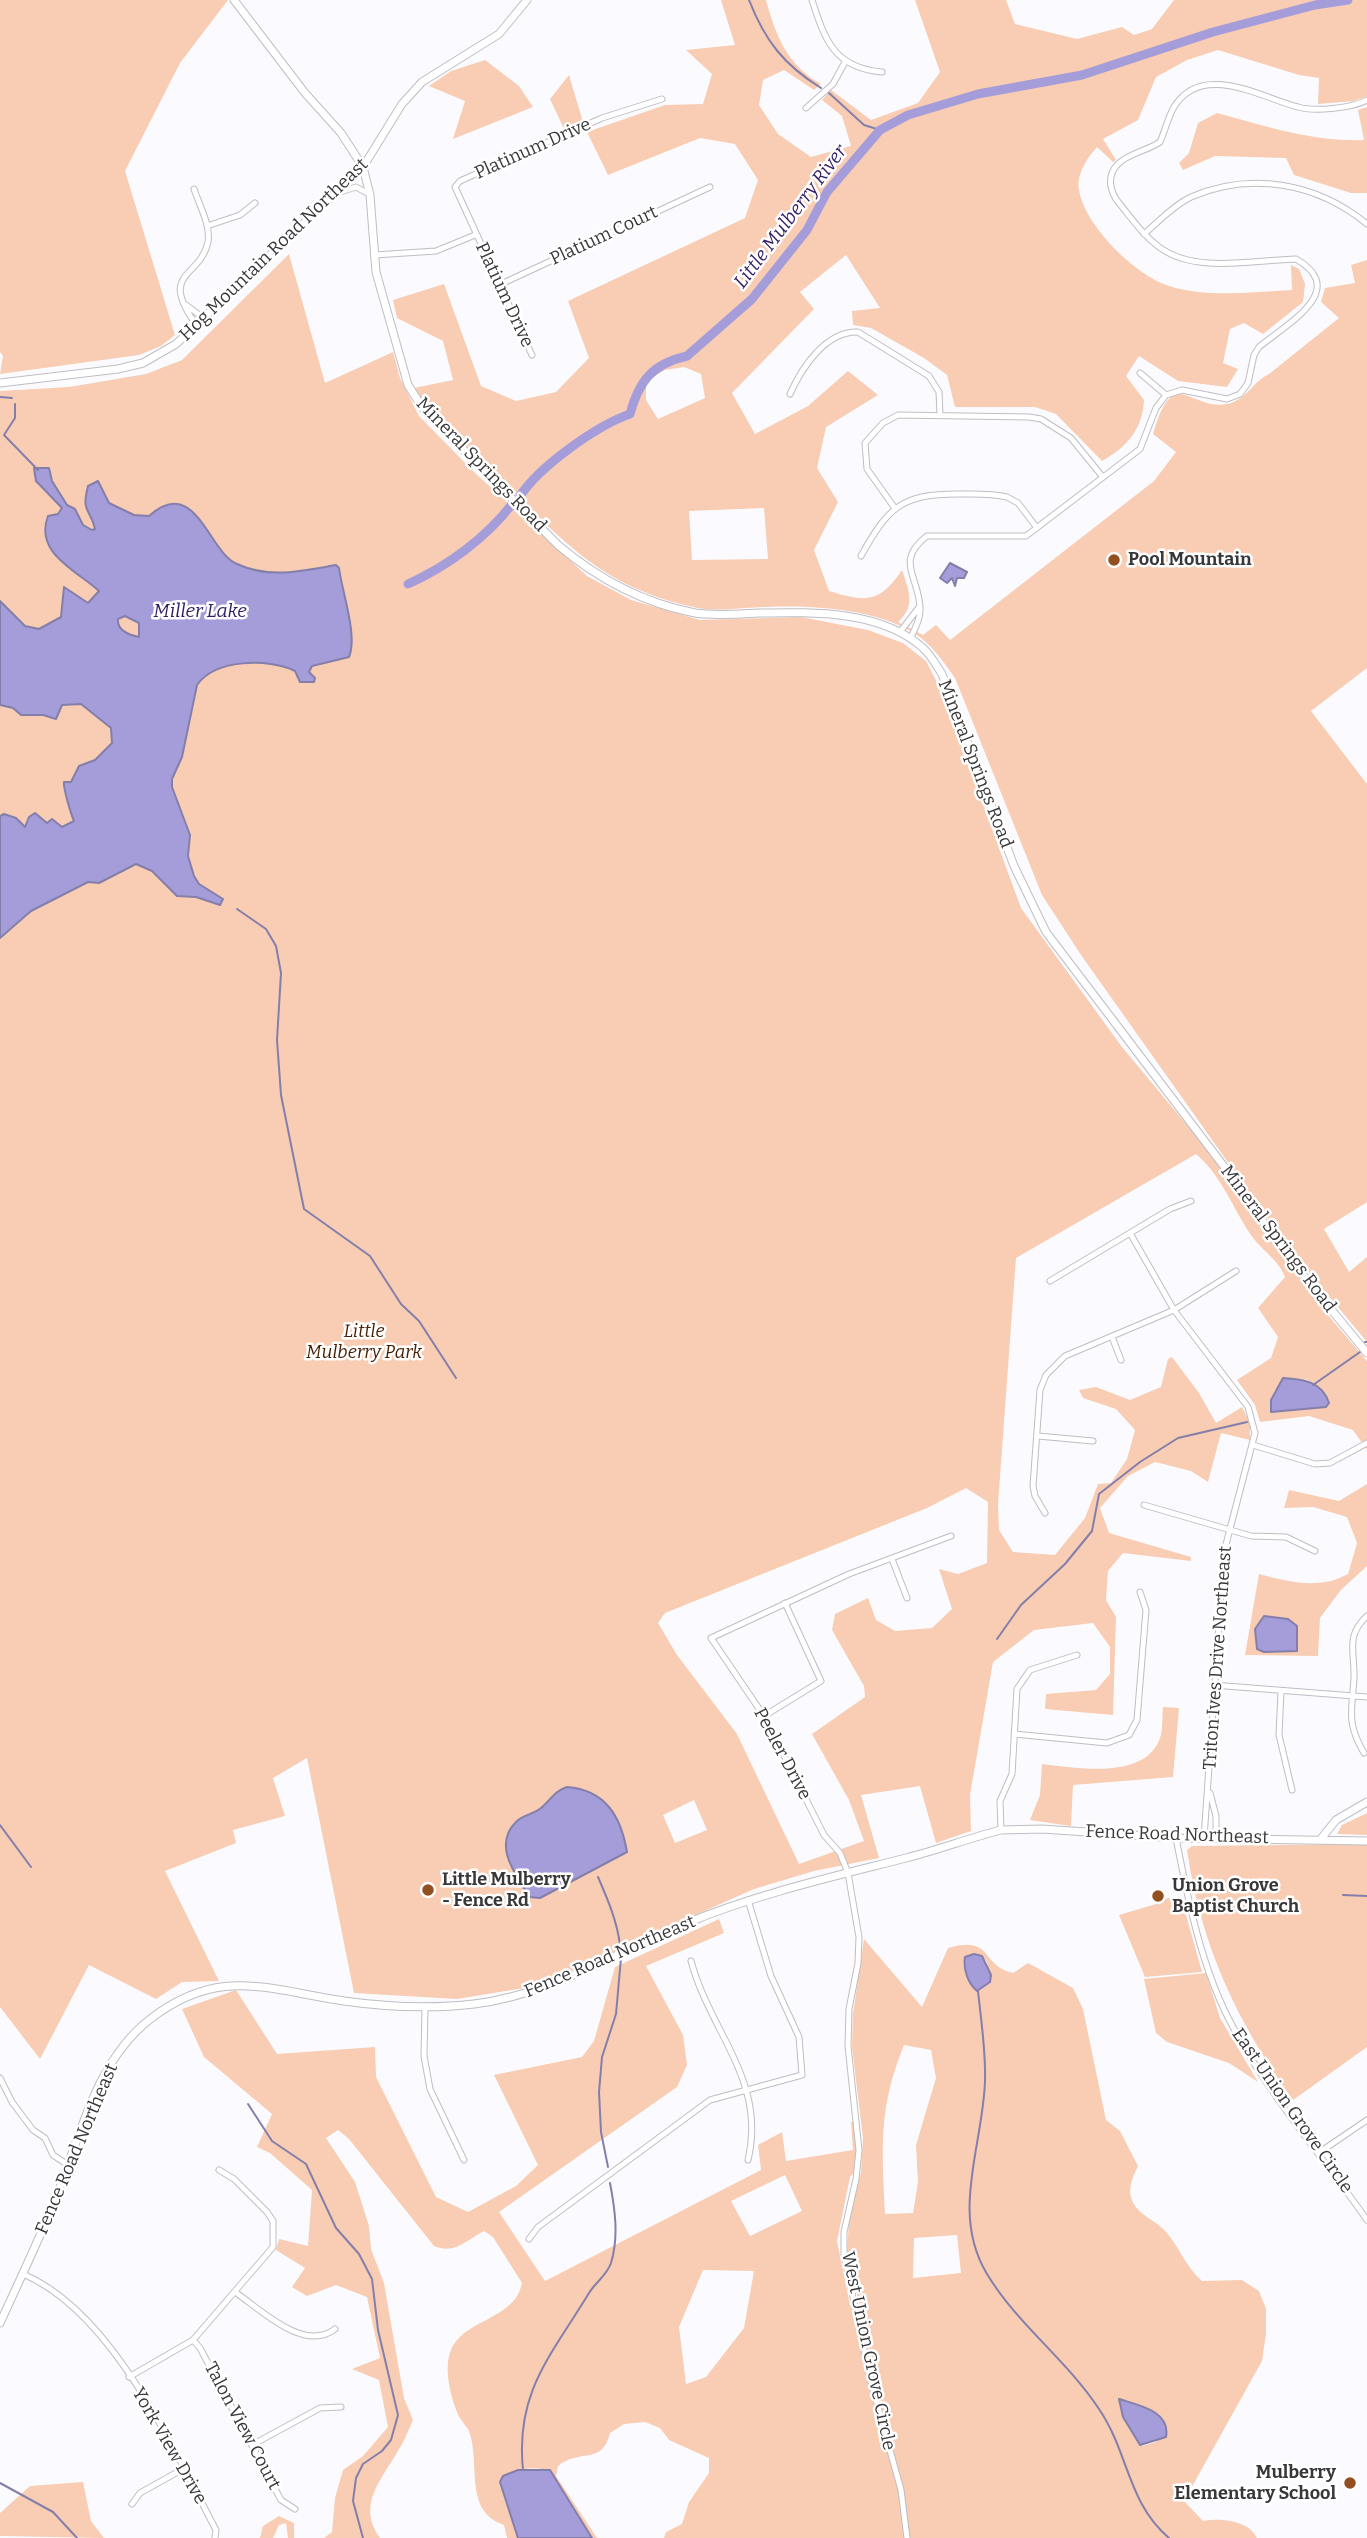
<!DOCTYPE html>
<style>
body{margin:0}
canvas{display:block;background:#fbfbff}
</style>
<canvas width="1367" height="2538"></canvas>
<script>
const c = document.querySelector('canvas').getContext('2d');
c.lineJoin = 'round';
function fill(path, color) { c.fillStyle = color; c.fill(path, 'evenodd'); }
function trace(path, color, width, dash) { c.strokeStyle = color; c.lineWidth = width; c.lineCap = dash ? 'butt' : 'round'; c.setLineDash(dash || []); c.stroke(path); }
function label(font, color, halo, rows, align = 'center') {
  c.font = font + ' Bitter,serif'; c.lineWidth = 5; c.setLineDash([]); c.textBaseline = 'middle'; c.strokeStyle = halo; c.fillStyle = color; for (const [text, x, y, turn = 0] of rows) {
    c.save(); c.translate(x, y); c.rotate((+turn || 0) * Math.PI / 180); c.textAlign = isNaN(turn) ? turn : align; if (halo) c.strokeText(text, 0, 0); c.fillText(text, 0, 0); c.restore();
  }
}
fill(new Path2D(`
 M0,0h228l-48,63 -55,108 50,164 -14,11 -22,9 -139,19 3,-18 -3,-4z
 M721,0h45c10,36 21,65 55,84l-7,6 -30,-20 -21,10 -4,25 19,29 33,23 40,-11 -9,-30 -20,-16 9,-10 40,30 47,-17 22,-31 -25,-72h91l9,24 62,15 45,-12 12,8 18,-6 22,-29h193v96l-13,5 -36,3 1,-26 -20,-3 -81,-25 -31,10 -31,17 -18,43 -35,19 13,21 -3,2 -16,-15c-10,11 -21,28 -18,43 6,36 56,85 90,96 39,12 82,6 123,4l-1,-25 8,4 6,15 -2,18 -40,32 -19,-11 -14,6 -7,34 15,6 -11,18 -49,-6 -39,-25 -13,20 18,24c-1,29 -18,48 -42,61l-46,-47 -21,-7h-80l-8,-32 -23,-17 -53,-30 -18,-3 -1,-14 28,-3 -34,-53 -46,37 14,17 -82,84 23,41 53,-28 40,-35 30,24 -52,32 -9,41 21,34 -24,48 15,41c37,11 50,13 73,-21 7,21 14,36 -4,52l25,13 13,-10 14,15 204,-159 22,-29 -23,-18c22,-75 37,-19 78,-31 17,-6 23,-22 38,-29l70,-56 -18,-16 4,-14 30,-5 -4,-18 16,-5v408l-56,43 56,73v418l-43,27 25,43 18,-15v85l-79,-95 -207,-292 -39,-60 -87,-217c-10,-14 -20,-29 -34,-40 -38,-29 -108,-33 -154,-31 -22,0 -48,5 -69,1 -97,-20 -133,-67 -201,-130 -29,-27 -64,-56 -83,-90l39,-8 -10,-39 -46,-23 -4,-18 51,-16 37,102 35,15 40,-9 33,-34 -21,-57 177,-83 13,-38 -23,-36 -35,-6 -92,37 -21,-43 78,-27 38,-1 9,-30 -26,-24 49,-5zM684,367l17,7 4,24 -47,21 -12,-19v-19l19,-11zM764,508l4,51 -76,1 -3,-49z
 M485,60l34,26 14,21 -80,32 12,-38 -36,-15 22,-15z
 M569,75l14,47 -19,7 -14,-30z
 M1367,107v86h-16l-57,-18 -8,-17 -71,-2 -32,14 -4,-7 10,-10 9,-30 19,-10c49,13 95,29 147,27l-6,-30z
 M289,254l36,129 68,-31 7,26 19,38 54,55 114,105 44,24 69,20 101,-3 67,13 35,13 23,18 16,31 79,216 101,139 84,101 110,153 51,60v89l-14,-20 -44,-14 -49,6 -5,-17 -18,-25 34,-22 7,-21 -20,-29 27,-31c-6,-17 -24,-27 -34,-42 -19,-28 -29,-59 -55,-81l-180,104 -18,246 1,26 14,22 42,3 30,-37 13,-34 13,-1 16,-24 8,-29 -19,-21 -33,-11 -4,-8 17,-3 34,13 31,-13 7,-28 4,-2 27,36 17,30 26,-16 8,16v17l-29,-7 -13,49 -17,-11 -36,-9 -27,14 -28,32 9,25 82,24v4l-68,-8 -15,18 -2,29 10,17 -3,98 -68,-6 1,-15 50,-4 14,-16v-27l-17,-24 -59,7 -41,32 -23,133 1,36 -35,12 -16,-57 -59,9 18,63 -65,13 -60,18 -218,97 -79,13 -103,-6 -47,-235 -34,20 12,38 -52,14 3,13 -71,28 54,110 -37,1 -26,17 -67,-34 -49,94 -40,-52v-1616l69,-4 77,-13 36,-14zM1306,1379l16,12 3,16 -54,5 3,-21zM966,1488l22,14 -1,61 -29,11 -19,-5 13,40 -20,19 -37,3 -19,-11 -8,-22 -33,16 -3,16 32,56 1,11 -53,37 37,66 15,41 -65,23 -62,-130 -60,-79 -19,-32 7,-10 262,-105zM694,1800l13,30 -32,13 -12,-28z
 M1367,1484v82l-26,24 -21,28 -2,38 -73,-1 14,-81c31,8 60,16 89,0l9,-31 -10,-26 -34,-10 -29,1 5,-18 50,11zM1297,1626l-1,25 -38,-2 -3,-20z
 M1163,1707l16,1 -6,69 -100,8 -2,41 -41,-6 10,-25 2,-31c36,4 106,17 119,-29 2,-9 1,-19 2,-28z
 M1367,1813v22l-30,-1 5,-9z
 M1367,1844v203l-74,53c-56,-78 -92,-154 -106,-250l5,-4z
 M1181,1897l21,75 -57,5 -26,-62 44,-13v-3z
 M719,1919l5,14 -78,33 37,69 4,30 -10,22 -178,125 46,69 216,-111 -3,-25 24,-13 4,29 67,-11 -2,-28 5,-1 2,46 -8,10 -13,64 13,64 11,5 -14,-55 2,-35 12,-48 2,-34 -11,-91 1,-33 11,-75 58,68 26,-59c46,-13 32,18 65,25l15,-10 45,25 10,21 23,111 14,11 18,35c-4,9 -10,20 -7,31 4,17 25,23 35,35 14,16 19,34 36,49l40,-1 17,11 7,18v25l-4,27 -78,140 19,20c17,-3 45,-1 54,17h-593l2,-6 16,-8 7,-22 20,-29v-15l-40,-18 -9,-12 -15,-6 -21,2 -14,9c-8,33 -30,15 -52,33l-2,10 41,62h-5l-22,-38 -16,-19 -3,-9c-17,-8 -38,-3 -51,10l18,56h-11l-3,-13c-41,-14 -23,-61 -35,-94 -2,-4 -6,-8 -9,-13 -9,-17 -17,-50 -9,-68 14,-32 64,-30 71,-67l-29,-46 -9,-6c-18,9 -29,24 -50,15l-85,-107 -11,-9 -12,8 29,44 14,44 2,23 13,34 20,115 9,22c-5,11 -9,22 -15,31 -16,28 -42,54 -18,87h-56l8,-6 3,-34 8,-28 20,-14 25,-29 -9,-47 -27,-11 28,-11 -13,-61 -31,-12 -29,11 -15,-9 13,-19 -29,-18 3,-11 29,7 4,-56 -42,-37 -13,-6 15,-33 -68,-57 -22,-48 54,-19 41,64 98,-7 1,30 60,120 32,15 48,-26 22,-21 -44,-90 88,-18 12,-16 21,-74zM974,1954l8,2 5,6 3,20 -10,8c-10,-9 -14,-14 -16,-28zM904,2045l27,5 5,28 -20,67 2,37 -5,31 -28,1c-3,-67 -7,-105 19,-169zM785,2175l17,36 -52,25 -19,-35zM957,2235l4,38 -48,5 1,-40zM703,2270l51,1 -10,57 -38,49 -20,7 -7,-57zM1119,2400l25,7 12,35 -14,4c-11,-13 -22,-29 -23,-46z
 M1206,1973l14,45 38,64 -29,-19 -62,-21 -11,-9 -12,-54z
 M83,2482l8,39 13,17 -104,-2v-23l30,-27z
 M279,2516l15,7v15h-6l-2,-15 -7,2 -6,13h-13l3,-12z`), '#f8cdb3');
const water = new Path2D(`
 M34,468h15l3,13 15,24 8,4 8,16 9,5 3,-1c-5,-22 -14,-15 -7,-43l10,-5 11,22 25,12 15,1c47,-42 59,36 88,48 33,15 64,7 99,1l3,3c3,24 19,68 10,89l-37,9 -3,6 6,6 -1,4h-14l-5,-11c-27,-13 -80,-12 -98,14l-15,72 -10,22v8l18,48 -2,21 6,20 5,8 24,15 -3,6 -24,-8 -19,-1 -25,-25 -16,-7 -37,19 -11,-1 -57,29 -31,27v-122l4,-2 12,4 9,9 4,-10 6,-4 12,10 5,-4 10,8 12,-6c-3,-7 -11,-33 -10,-39h7l8,-16 16,-6 17,-17 -1,-15 -30,-24 -19,1 -6,14 -13,-4h-22l-8,-7 -13,-3v-104l25,25 14,3 22,-12 3,-30 24,16 11,-12c-23,-21 -65,-38 -51,-75l10,-2 4,-6 -26,-27zM125,616l14,7v14c-10,-2 -22,-7 -21,-18z
 M950,563l17,9 -3,6h-7l-2,8 -3,-8 -5,5 -7,-5z
 M1283,1378c19,1 39,3 46,25l-3,4 -55,5v-12z
 M1264,1616l24,3 9,7v25l-33,1 -7,-3 -2,-20z
 M567,1787c39,3 54,30 60,65l-87,46 -11,-1c-12,-21 -38,-52 -12,-76 6,-6 17,-7 24,-13 10,-8 13,-17 26,-21z
 M974,1954l8,2 9,19 -1,7 -13,9c-9,-8 -14,-21 -12,-34z
 M1119,2399c19,6 52,12 47,38l-26,8 -17,-28z
 M518,2470h32l42,68h-74l-18,-56 3,-6z`);
fill(water, '#a49dda');
trace(water, '#847faa', 2);
trace(new Path2D(`
 M749,0c16,41 35,65 72,88
 M829,93l35,32 16,5
 M0,397l12,1
 M15,404v14l-11,17 34,35
 M237,909l29,20 10,17 5,27 -4,67 4,55 23,114 66,47 31,48 18,17 37,57
 M1365,1342h2
 M1313,1385l47,-33
 M997,1639l24,-34 44,-41 27,-33 7,-37 41,-32 38,-24 69,-16
 M0,1825l31,42
 M598,1877c10,23 19,44 22,68
 M1343,1895l24,1
 M978,1991c3,29 8,60 7,90 -2,65 -35,132 2,193 30,50 80,86 112,135 30,44 28,93 70,129
 M248,2104l24,37 34,23 30,64 23,26 13,25 6,51 20,85 -7,25 -9,11 -19,13 -7,14 -3,23 10,37
 M608,2167l-7,-35 -2,-40 3,-35 14,-43 5,-56
 M523,2470c-8,-78 28,-114 66,-177 6,-10 18,-18 22,-30 8,-26 4,-54 -1,-80
 M0,2483l53,29 24,26`), '#847faa', 2);
trace(new Path2D(`
 M520,496c20,-30 76,-70 110,-82 9,-33 22,-50 57,-58l65,-57 55,-69 20,-38 53,-62 28,-15 70,-21 104,-19 131,-43 102,-27 33,-5
 M408,584c40,-18 78,-46 105,-81`), '#a49dda', 9);
const minor = new Path2D(`
 M812,0c13,41 23,68 70,72
 M806,108l27,-24 12,-22
 M194,189c5,15 17,37 14,53 -8,37 -51,29 -11,84
 M337,193l19,-6 13,7
 M207,226l33,-11 15,-12
 M1144,234c14,-12 30,-29 47,-37 60,-26 126,-14 176,27
 M374,255l62,-4 39,-16
 M499,285l211,-98
 M186,305l19,14
 M532,355l-77,-168 5,-6 142,-63 60,-19
 M1140,373l26,22
 M790,394c12,-27 36,-63 68,-62l71,44 10,16 1,23
 M894,507l-27,-38 -2,-26 18,-20 15,-8 131,2 12,2 30,19 31,38
 M861,556c27,-49 41,-62 97,-62 17,0 33,-1 49,3l11,6 19,25
 M900,632l20,-26
 M911,638c3,-9 9,-17 9,-27 1,-33 -27,-49 7,-75h99l114,-87 16,-41 10,-13 16,-5 45,9 13,-5 8,-11 6,-28 5,-8c28,-23 91,-57 37,-88 -42,1 -101,15 -137,-12 -16,-12 -27,-28 -40,-44 -9,-11 -13,-27 -1,-39 11,-11 29,-13 42,-22 5,-11 8,-25 14,-35 28,-46 88,-9 124,0 17,5 54,1 69,-7
 M1130,1233l44,77 74,97 7,26 -31,119 -20,286
 M1050,1281l120,-72 21,-8
 M1112,1337l9,23
 M1038,1436l55,5
 M1253,1445l62,19 15,-1 37,-20
 M1144,1505l107,31 35,1 29,14
 M1045,1513l-10,-17 -2,-10 7,-96 6,-15 19,-19 109,-46 62,-39
 M892,1559l15,39
 M1213,1685l154,12
 M1281,1691l-2,44 13,55
 M764,1716l57,-35 -36,-78
 M1014,1734l93,9 22,-8 8,-15 9,-110 -6,-18
 M1364,1753c-18,-31 -12,-42 -10,-75 1,-26 -9,-42 13,-62
 M1210,1793l6,23v22
 M1001,1830l-1,-29 12,-27 5,-85 13,-19 47,-15
 M1176,1838c12,62 26,133 57,189 36,68 90,130 134,193
 M691,1961c19,71 76,120 57,199
 M425,2007l-1,49 6,33 34,71
 M0,2078l12,24 21,28 12,8 8,17 15,10
 M1320,2152l47,-32
 M529,2239l9,-12 172,-127 92,-25 -3,-38 -28,-61 -23,-76
 M23,2274c90,38 149,173 193,256l-1,8
 M235,2292c25,17 69,61 100,37
 M193,2340l7,8 81,152 14,9
 M129,2377l64,-37 80,-93v-26l-6,-9 -33,-33 -15,-9
 M252,2445l68,-37 21,-1
 M132,2504l8,-11 43,-24
 M907,2538l-6,-48 -31,-112 -26,-123v-23l12,-53 3,-29 -11,-104 1,-37 9,-46 1,-26 -11,-64 -8,-20 -16,-18 -60,-119 -53,-78 138,-64 102,-38`);
const tertiary = new Path2D(`
 M234,0l71,93 36,40 22,34 7,28 6,77 32,113 16,25 134,135c40,34 85,58 137,68 21,3 43,1 64,0 53,-1 122,-3 164,35 8,7 13,17 19,26l72,192 32,66 186,245 56,80 79,96
 M0,383l118,-14 25,-6 33,-19 187,-177 39,-63 20,-22 77,-48 28,-34
 M1320,1840l16,-20 31,-18
 M0,2323c17,-37 35,-75 51,-113 27,-63 41,-145 98,-190 70,-55 119,-30 195,-19 43,6 87,8 130,3 77,-9 142,-52 213,-81 70,-29 145,-46 219,-65 32,-8 63,-20 95,-28l41,-1 134,9 191,3`);
trace(minor, '#bebec3', 7);
trace(tertiary, '#bebec3', 9);
trace(minor, '#fff', 5);
trace(tertiary, '#fff', 7);
for (const [x, y, r, color] of [
 [1114,560,7,"#924f1f"],
 [428,1890,7,"#924f1f"],
 [1158,1896,7,"#924f1f"],
 [1350,2483,7,"#924f1f"]
]) { const dot = new Path2D(); dot.arc(x, y, r, 0, 2 * Math.PI); c.fillStyle = color; c.fill(dot); trace(dot, '#fff', 2.5); }
label('18px', '#38383a', '#fff', [
 ["Platinum Drive",533,149,-24],
 ["Platium Court",604,236,-25],
 ["Hog Mountain Road Northeast",274,250,-44],
 ["Platium Drive",504,295,65],
 ["Mineral Springs Road",481,465,46],
 ["Mineral Springs Road",975,764,69],
 ["Mineral Springs Road",1278,1239,53],
 ["Triton Ives Drive Northeast",1218,1658,-86],
 ["Peeler Drive",782,1754,62],
 ["Fence Road Northeast",1177,1835,2],
 ["Fence Road Northeast",610,1957,-23],
 ["East Union Grove Circle",1292,2111,55],
 ["Fence Road Northeast",77,2149,-67],
 ["West Union Grove Circle",868,2351,78],
 ["Talon View Court",242,2426,62],
 ["York View Drive",169,2446,60]
]);
label('bold 18px', '#38383a', '#fff', [
 ["Pool Mountain",1128,560],
 ["Little Mulberry",442,1880],
 ["- Fence Rd",442,1901],
 ["Union Grove",1172,1886],
 ["Baptist Church",1172,1907],
 ["Mulberry",1336,2473,"right"],
 ["Elementary School",1336,2494,"right"]
], 'left');
label('italic 18px', '#451e01', '#fff', [
 ["Little",364,1332],
 ["Mulberry Park",364,1353]
]);
label('italic 19px', '#311e66', '#fff', [
 ["Little Mulberry River",791,217,-53],
 ["Miller Lake",200,612]
]);
</script>
